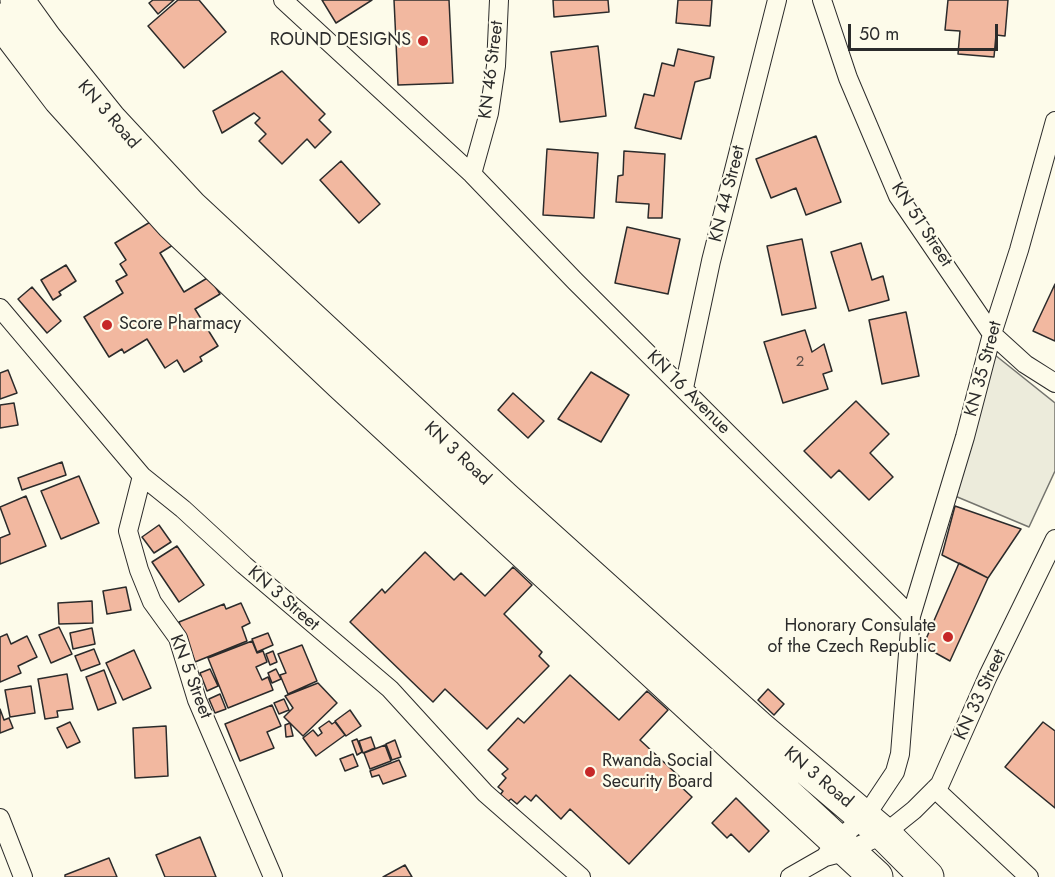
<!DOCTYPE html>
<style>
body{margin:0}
#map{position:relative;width:1055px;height:877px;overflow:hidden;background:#fdfbea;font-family:Jost,sans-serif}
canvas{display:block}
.scale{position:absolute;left:848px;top:24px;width:150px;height:27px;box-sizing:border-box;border:3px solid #2b2b2b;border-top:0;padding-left:8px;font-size:18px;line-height:21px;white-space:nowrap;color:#2b2b2b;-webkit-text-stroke:4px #fdfbea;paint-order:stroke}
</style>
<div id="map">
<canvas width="1055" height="877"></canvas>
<div class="scale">50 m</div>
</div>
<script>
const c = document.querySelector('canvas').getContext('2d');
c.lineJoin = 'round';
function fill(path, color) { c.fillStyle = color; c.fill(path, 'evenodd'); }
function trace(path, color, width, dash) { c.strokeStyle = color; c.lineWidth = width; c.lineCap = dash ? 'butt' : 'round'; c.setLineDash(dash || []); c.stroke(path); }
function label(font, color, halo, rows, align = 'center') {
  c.font = font + ' Jost,sans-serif'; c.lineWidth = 4.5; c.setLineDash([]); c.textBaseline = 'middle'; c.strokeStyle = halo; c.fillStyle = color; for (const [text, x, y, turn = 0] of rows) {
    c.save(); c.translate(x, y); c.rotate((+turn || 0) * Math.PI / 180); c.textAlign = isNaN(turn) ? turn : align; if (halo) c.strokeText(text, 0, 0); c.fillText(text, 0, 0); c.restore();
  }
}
const green = new Path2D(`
 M995,355l60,48v68l-26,56 -74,-31z`);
fill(green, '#ecebdb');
trace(green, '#74746e', 1.5);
const building = new Path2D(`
 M153,0h21l-16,14 -9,-11z
 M178,0h21l27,32 -42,36 -36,-42z
 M322,0h50l-36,23z
 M394,0h55l4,83 -55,2z
 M553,0h55l1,12 -55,5z
 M678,0h34l-2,26 -34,-3z
 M948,0h60l-3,36 -9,-1 -2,22 -36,-3 2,-23 -15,-1z
 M598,46l8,70 -46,6 -9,-70z
 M678,49l36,8 -4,21 -15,4 -14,57 -46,-11 9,-34 10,2 8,-33 12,3z
 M282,71l43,43 -6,6 12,12 -16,16 -8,-9 -25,25 -23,-23 7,-7 -11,-11 5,-5 -6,-5 -32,20 -9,-22z
 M816,136l25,66 -35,13 -10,-27 -25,10 -15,-39z
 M547,149l51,4 -4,65 -51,-3z
 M624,151l41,3 -3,64h-14l1,-14 -33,-2 2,-26 5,-1z
 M341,161l39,43 -21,19 -39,-43z
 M157,218l16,27 -13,8 24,39 25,-15 11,17 -25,15 23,37 -18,11 2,4 -18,11 -7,-12 -12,8 -18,-29 -23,14 -2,-4 -13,8 -25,-40 39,-24 -7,-12 11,-6 -7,-11 6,-4 -11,-17z
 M627,227l53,12 -12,55 -53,-11z
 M802,239l14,69 -34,7 -15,-69z
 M861,243l11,37 11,-4 6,24 -40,11 -18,-59z
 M66,265l10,16 -17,11 2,3 -8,5 -12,-20z
 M1055,284v57l-22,-10z
 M32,287l29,34 -14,12 -29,-34z
 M906,312l13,64 -37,8 -13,-64z
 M805,330l7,22 12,-8 8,27 -9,3 5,15 -45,14 -19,-61z
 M8,370l9,23 -17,6v-26z
 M591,372l38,23 -28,47 -43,-23z
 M513,393l31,28 -16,17 -30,-28z
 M856,401l33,33 -19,19 23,24 -24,23 -30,-30 -8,8 -27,-27z
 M14,403l4,22 -18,3v-23z
 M62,462l4,13 -44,15 -4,-12z
 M79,476l20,47 -38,16 -20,-48z
 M26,496l20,50 -46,18v-26l10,-4 -10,-27z
 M955,506l66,23 -33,49 -46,-23z
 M159,525l12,17 -17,11 -12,-16z
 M177,546l27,39 -25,17 -27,-40z
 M425,552l29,28 7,-7 24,23 28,-29 19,18 -28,29 38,38 -3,4 10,10 -62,63 -42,-40 -12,13 -83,-80 32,-33 3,4z
 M959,563l29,15 -38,83 -27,-15z
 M126,587l5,23 -24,4 -4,-23z
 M92,601l1,22 -34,1 -1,-21z
 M241,603l9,20 -8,4 5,14 -52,21 -16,-40 45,-18 2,5z
 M59,627l13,27 -21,9 -12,-28z
 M92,628l3,16 -22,5 -3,-16z
 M268,633l5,12 -16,7 -5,-13z
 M7,634l4,10 16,-8 10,21 -19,9 3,7 -21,9v-45z
 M252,641l5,12 6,-2 4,11 -11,5 6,13 6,-3 5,13 -45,18 -20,-50z
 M302,645l15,36 -29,13 -8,-19 6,-2 -8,-19z
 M94,649l6,15 -19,7 -6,-15z
 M134,650l17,38 -28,12 -17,-37z
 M273,651l4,11 -7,3 -4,-11z
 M210,669l8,17 -11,5 -7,-18z
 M276,669l5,10 -9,4 -4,-10z
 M104,670l12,33 -18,7 -12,-33z
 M67,674l6,35 -16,2 1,6 -13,2 -7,-40z
 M570,675l49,45 28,-29 21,19 -28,30 42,39 -4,5 14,13 -63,67 -59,-55 -9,10 -25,-24 -5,6 -6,-5 -8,8 -6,-5 -4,3 -7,-7 3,-4 -5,-4 8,-9 -4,-4 6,-5 -20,-19 30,-32 6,5z
 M318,683l19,20 -34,33 -19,-19 9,-9 -8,-12z
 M31,686l4,27 -25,4 -5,-27z
 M768,689l16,15 -10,11 -16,-15z
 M220,694l6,15 -11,4 -6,-14z
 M284,699l5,11 -10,4 -5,-11z
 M272,705l9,21 -14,6 7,16 -34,13 -15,-37z
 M0,709l4,11 5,-2 4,10 -13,5z
 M350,710l11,16 -15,10 -11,-15z
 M329,721l3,3 3,-2 10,13 -29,21 -13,-18 10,-8 5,6 4,-3 -3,-5z
 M70,722l10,20 -13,6 -10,-20z
 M1043,722l12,9v77l-50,-41z
 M290,723l3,13 -7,1 -1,-12z
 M166,726l2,50 -33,2 -2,-50z
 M371,737l4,11 -12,5 -4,-12z
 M357,739l5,13 -5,3 -5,-14z
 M395,740l6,17 -9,3 -6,-16z
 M385,745l6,16 -21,8 -6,-16z
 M353,754l5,12 -13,5 -5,-12z
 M399,760l7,16 -23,8 -4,-9 -7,2 -2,-6z
 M736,798l33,33 -20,21 -18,-18 -4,4 -15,-15z
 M200,837l16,40h-51l-9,-22z
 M109,858l8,19h-52v-2z
 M405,865l7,12h-29z`);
fill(building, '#f2b8a0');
trace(building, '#2b2b2b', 1.5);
const street = new Path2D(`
 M283,0l189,174 103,107 336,335
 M822,0l26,78 50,118 94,138 33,30 30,19
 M472,174l17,-61 7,-47 3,-66
 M0,308l142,168 41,33 61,56 146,124 95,104 96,84
 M684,388l27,-127 66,-261
 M142,476l-14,55 11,39 13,32 26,36 19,62 76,177
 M935,789l94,88
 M0,818l23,59
 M825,857l11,-16 29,-24 30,-45 5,-18 11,-138 54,-179 27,-103 27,-84 36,-129
 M790,877l35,-20 23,-6 36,-17 30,-24 26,-26 48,-108 67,-137`);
const highway = new Path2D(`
 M17,0l28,39 65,81 80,86 314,292 254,229 126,107 43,43
 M0,20l60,79 112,124 169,160 535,494`);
trace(street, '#2b2b2b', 20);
trace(highway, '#2b2b2b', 35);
trace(street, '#fdfbea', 18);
trace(highway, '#fdfbea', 33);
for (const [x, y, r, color] of [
 [423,41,6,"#c62828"],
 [107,325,6,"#c62828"],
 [948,637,6,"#c62828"],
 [590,772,6,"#c62828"]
]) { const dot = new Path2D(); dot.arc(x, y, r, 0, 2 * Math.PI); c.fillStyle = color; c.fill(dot); trace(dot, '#fdfbea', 2); }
label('15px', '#5d4e48', null, [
 ["2",800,362]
]);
label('18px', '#2b2b2b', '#fdfbea', [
 ["ROUND DESIGNS",411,41],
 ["Score Pharmacy",119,325,"left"],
 ["Honorary Consulate",936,627],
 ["of the Czech Republic",936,648],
 ["Rwanda Social",602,762,"left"],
 ["Security Board",602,783,"left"]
], 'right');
label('18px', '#2b2b2b', '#fdfbea', [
 ["KN 46 Street",492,70,-83],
 ["KN 3 Road",108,115,49],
 ["KN 44 Street",728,194,-76],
 ["KN 51 Street",921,225,57],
 ["KN 35 Street",984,369,-75],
 ["KN 16 Avenue",688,393,45],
 ["KN 3 Road",457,454,43],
 ["KN 3 Street",283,599,41],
 ["KN 5 Street",190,677,69],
 ["KN 33 Street",981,695,-65],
 ["KN 3 Road",818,778,40]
]);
</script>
